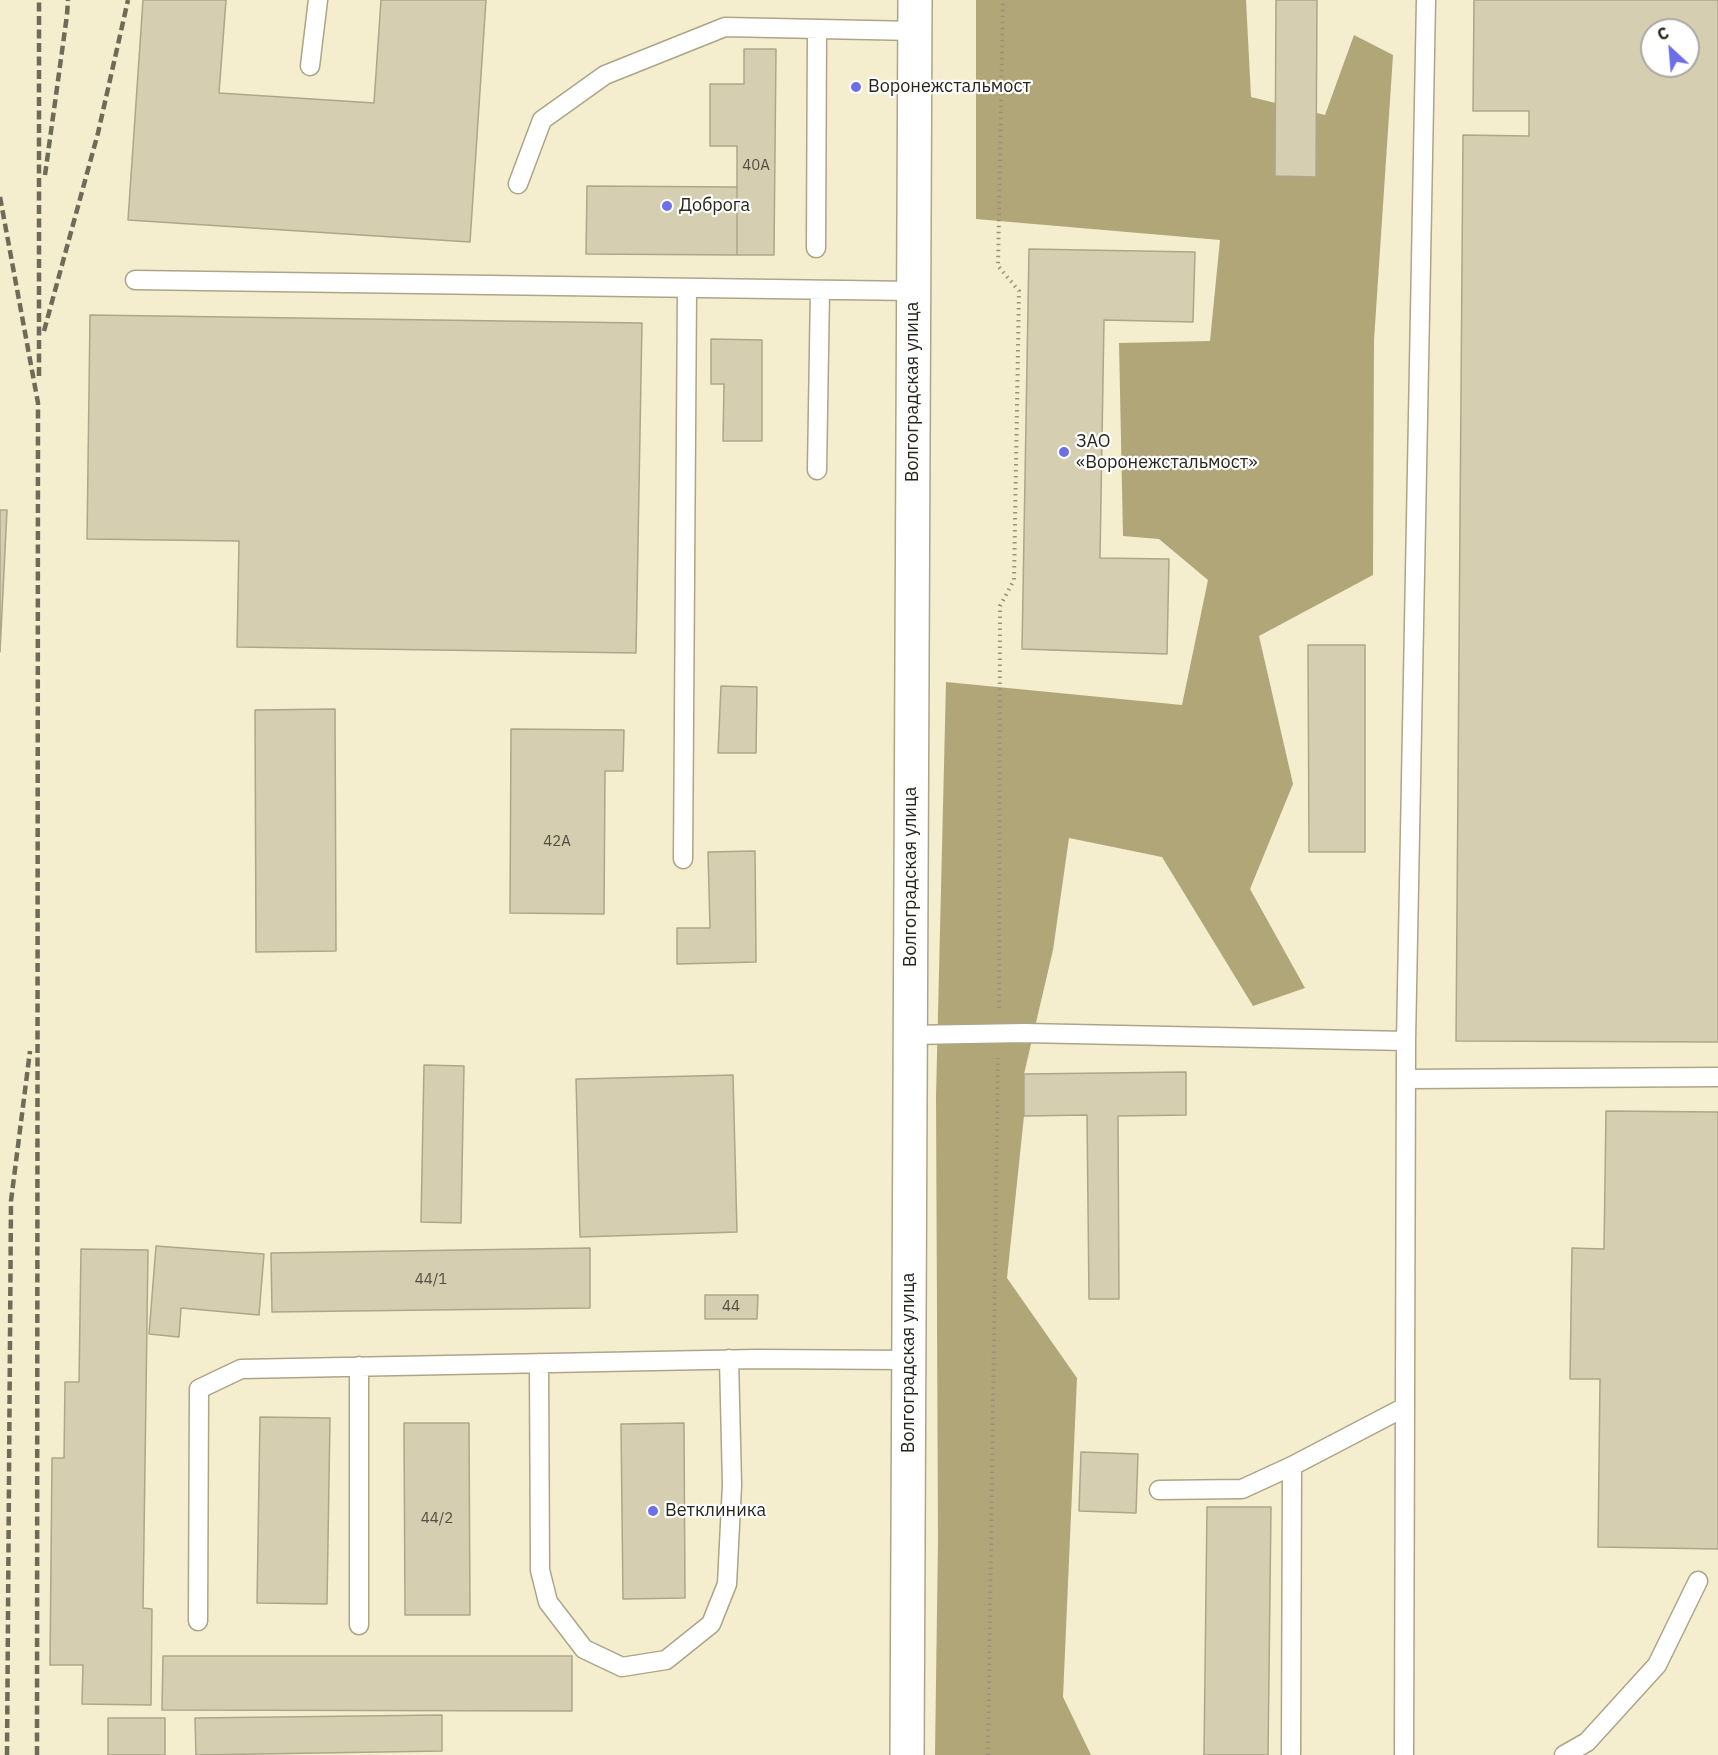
<!DOCTYPE html>
<meta charset="utf-8">
<style>
body{margin:0}
#map{position:relative;width:1718px;height:1755px;overflow:hidden;background:#f4edce;font-family:"IBM Plex Sans",sans-serif}
canvas{display:block}
.north{position:absolute;left:1640px;top:18px;width:60px;height:60px;box-sizing:border-box;background:#fff;border:2px solid #a9a8a3;border-radius:50%;rotate:334deg;font-size:16px;font-weight:700;line-height:24px;text-align:center;color:#28251a}
.north::after{content:'';display:block;margin:auto;width:21px;height:27px;background:#6e6ee8;clip-path:polygon(50% 0,100% 100%,50% 72%,0 100%)}
</style>
<div id="map">
<canvas width="1718" height="1755"></canvas>
<div class="north">С</div>
</div>
<script>
const c = document.querySelector('canvas').getContext('2d');
c.lineJoin = 'round';
function fill(path, color) { c.fillStyle = color; c.fill(path, 'evenodd'); }
function trace(path, color, width, dash) { c.strokeStyle = color; c.lineWidth = width; c.lineCap = dash ? 'butt' : 'round'; c.setLineDash(dash || []); c.stroke(path); }
function label(font, color, halo, rows, align = 'center') {
  c.font = font + ' "IBM Plex Sans",sans-serif'; c.lineWidth = 4.5; c.setLineDash([]); c.textBaseline = 'middle'; c.strokeStyle = halo; c.fillStyle = color; for (const [text, x, y, turn = 0] of rows) {
    c.save(); c.translate(x, y); c.rotate((+turn || 0) * Math.PI / 180); c.textAlign = isNaN(turn) ? turn : align; if (halo) c.strokeText(text, 0, 0); c.fillText(text, 0, 0); c.restore();
  }
}
fill(new Path2D(`
 M976,0h270l5,97 74,18 29,-80 39,20 -19,285 -1,235 -114,61 34,148 -43,105 55,99 -52,18 -91,-149 -93,-19 -16,112 -29,124v42l-17,162 70,100 -14,319 28,58h-156l3,-216 -2,-443 10,-414 236,23 26,-125 -49,-41 -36,-3 -4,-193 91,-2 10,-101 -244,-21z`), '#b1a677');
const building = new Path2D(`
 M143,0h83l-7,93 155,10 7,-103h105l-16,242 -342,-22z
 M1276,0h41l-1,177 -41,-1z
 M1474,0h244v1042l-262,-1 7,-906 66,1v-25h-56zM1652,30h36v36h-36z
 M744,49h32l-2,206h-37v-109h-27v-62h34z
 M587,186l150,1v68l-151,-1z
 M1029,249l166,3 -2,70 -89,-2 -4,238 69,1 -2,95 -145,-5z
 M90,315l552,8 -6,330 -399,-6 2,-106 -152,-2z
 M711,339l51,1v101h-39l1,-57h-13z
 M0,510h7l-7,142z
 M1308,645h57v207h-56z
 M721,686l36,1 -1,66h-38z
 M335,709l1,242 -80,1 -1,-242z
 M511,729l113,1 -1,41h-18l-1,143 -94,-1z
 M755,851l1,111 -79,2v-36h33l-2,-76z
 M424,1065l40,1 -3,157 -40,-1z
 M1186,1072v43l-68,1 1,183h-30l-2,-184 -63,1v-42z
 M733,1075l4,157 -157,5 -4,-158z
 M1606,1111l112,1v437l-120,-2 2,-168h-30l2,-131 32,1z
 M156,1246l108,8 -5,61 -78,-7 -2,29 -30,-3z
 M590,1248v60l-318,4 -1,-59z
 M81,1249l67,1 -5,358 9,1 -1,96 -69,-1 1,-39h-33l2,-207h12l1,-76h14z
 M705,1295h53l-1,24h-52z
 M260,1417l70,1 -3,186 -70,-1z
 M404,1423h65l1,192h-65z
 M684,1423l1,175 -62,1 -2,-175z
 M1081,1452l57,2 -2,59 -57,-2z
 M1207,1507h64l-3,248h-64z
 M163,1656h409v55l-410,-1z
 M442,1715v36l-246,4 -1,-37z
 M108,1718h57v37h-57z`);
fill(building, '#d5ceb0');
trace(building, '#ada68a', 1.5);
const service = new Path2D(`
 M310,66l8,-66
 M518,184l24,-64 63,-45 120,-48 190,4
 M816,248l1,-219
 M135,280l779,11
 M817,470l3,-180
 M683,859l4,-570
 M910,1035l115,-2 381,8
 M1406,1079l312,-2
 M539,1363l1,207 8,32 36,47 38,18 44,-7 45,-36 16,-40 5,-99 -3,-126
 M359,1366v259
 M1159,1490l83,-1 50,-23
 M198,1621l1,-232 42,-20 516,-10 152,1
 M1291,1755l1,-289 113,-59
 M1404,1755l2,-714 20,-1041
 M1564,1755l23,-13 70,-77 41,-84`);
const secondary = new Path2D(`
 M907,1755l8,-1755`);
trace(service, '#aca589', 21);
trace(secondary, '#aca589', 36);
trace(new Path2D(`
 M999,1008l1,-402 14,-26 5,-289 -21,-25 5,-266
 M988,1755l10,-697`), '#98937d', 4, [1.5, 4.5]);
trace(service, '#fff', 18);
trace(secondary, '#fff', 33);
trace(new Path2D(`
 M45,175l22,-160 1,-15
 M0,197l38,206 -1,1352
 M44,331l54,-198 30,-133
 M39,376v-376
 M7,1755l4,-554 19,-150`), '#6f6b59', 4.5, [9, 4.5]);
for (const [x, y, r, color] of [
 [856,87,6,"#6e6ee8"],
 [667,206,6,"#6e6ee8"],
 [1064,452,6,"#6e6ee8"],
 [653,1511,6,"#6e6ee8"]
]) { const dot = new Path2D(); dot.arc(x, y, r, 0, 2 * Math.PI); c.fillStyle = color; c.fill(dot); trace(dot, '#fff', 2); }
label('15px', '#534f40', null, [
 ["40А",756,166],
 ["42А",557,842],
 ["44/1",431,1280],
 ["44",731,1307],
 ["44/2",437,1519]
]);
label('18px', '#28251a', '#fff', [
 ["Воронежстальмост",868,87],
 ["Доброга",679,206],
 ["ЗАО",1076,442],
 ["«Воронежстальмост»",1076,463],
 ["Ветклиника",665,1511]
], 'left');
label('18px', '#28251a', '#fff', [
 ["Волгоградская улица",913,392,-90],
 ["Волгоградская улица",911,877,-90],
 ["Волгоградская улица",909,1363,-90]
]);
</script>
